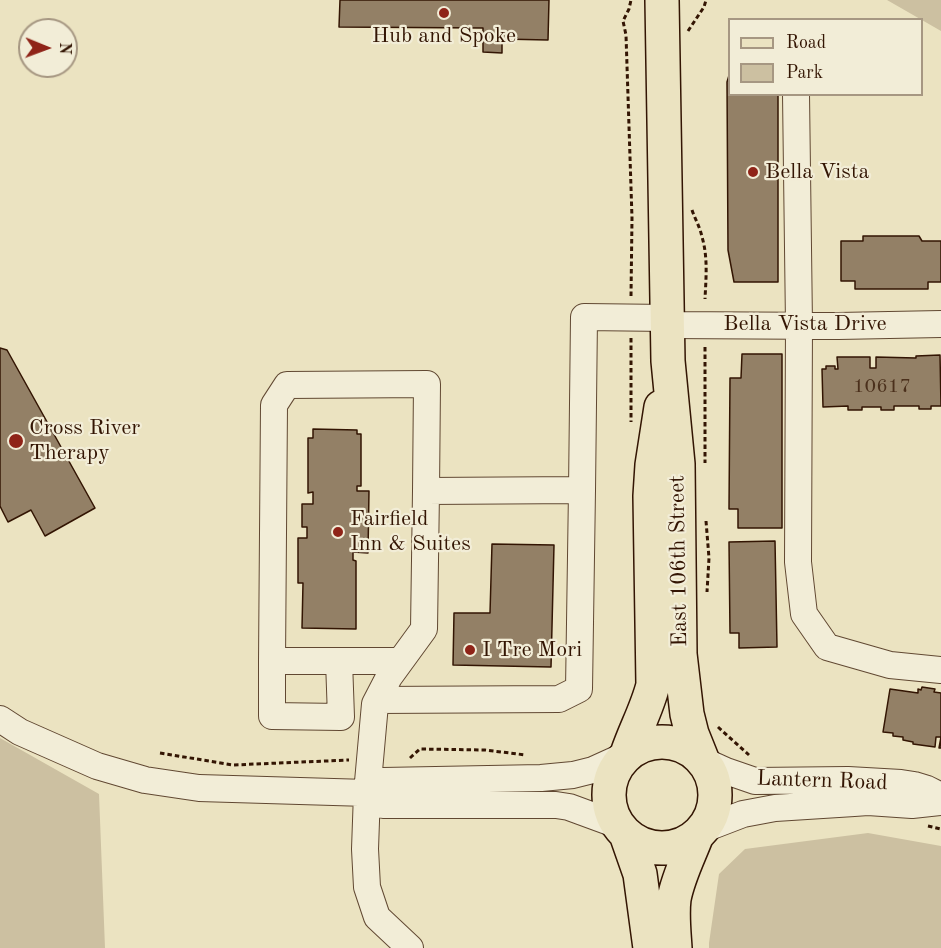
<!DOCTYPE html>
<style>
body{margin:0}
#map{position:relative;width:941px;height:948px;overflow:hidden;background:#ebe3c1;font-family:"Old Standard TT",serif}
canvas{display:block}
.legend{position:absolute;left:728px;top:18px;width:195px;height:78px;box-sizing:border-box;background:#f2edd7;border:2px solid #a69782;margin:0;padding:8px 10px;list-style:none;font-size:18px;color:#331503}
.legend li{display:flex;align-items:center;gap:12px;height:30px}
.legend b{width:30px;border:2px solid #a69782}
.north{position:absolute;left:18px;top:18px;width:60px;height:60px;box-sizing:border-box;background:#f2edd7;border:2px solid #a69782;border-radius:50%;rotate:91deg;font-size:16px;font-weight:700;line-height:24px;text-align:center;color:#331503}
.north::after{content:'';display:block;margin:auto;width:21px;height:27px;background:#8f2418;clip-path:polygon(50% 0,100% 100%,50% 72%,0 100%)}
</style>
<div id="map">
<canvas width="941" height="948"></canvas>
<ul class="legend">
<li><b style="height:8px;background:#ebe3c1"></b>Road</li>
<li><b style="height:16px;background:#ccc0a1"></b>Park</li>
</ul>
<div class="north">N</div>
</div>
<script>
const c = document.querySelector('canvas').getContext('2d');
c.lineJoin = 'round';
function fill(path, color) { c.fillStyle = color; c.fill(path, 'evenodd'); }
function trace(path, color, width, dash) { c.strokeStyle = color; c.lineWidth = width; c.lineCap = dash ? 'butt' : 'round'; c.setLineDash(dash || []); c.stroke(path); }
function label(font, color, halo, rows, align = 'center') {
  c.font = font + ' "Old Standard TT",serif'; c.lineWidth = 4.5; c.setLineDash([]); c.textBaseline = 'middle'; c.strokeStyle = halo; c.fillStyle = color; for (const [text, x, y, turn = 0] of rows) {
    c.save(); c.translate(x, y); c.rotate((+turn || 0) * Math.PI / 180); c.textAlign = isNaN(turn) ? turn : align; if (halo) c.strokeText(text, 0, 0); c.fillText(text, 0, 0); c.restore();
  }
}
fill(new Path2D(`
 M887,0h54v31z
 M0,738l99,56 6,154h-105z
 M868,833l73,13v102h-232v-5l10,-69 26,-25z`), '#ccc0a1');
const building = new Path2D(`
 M340,0h209l-1,40 -46,-1v14l-19,-1v-24l-144,-1z
 M730,72v22h48v188h-44l-6,-32 -1,-168z
 M863,236h56l3,5h19v41h-13v7h-73v-8h-14v-40h22z
 M0,348l7,2 88,158 -50,28 -14,-26 -23,12 -8,-16z
 M742,354h40v174h-44v-19h-9l1,-131h11z
 M940,355l1,51h-10v3h-12v-3h-25v4h-13v-3h-19v3h-14v-4l-25,1 -1,-38h4v-3h9v3h3l-1,-12h33v11h6v-11l40,1v-2z
 M313,429l44,1v4h4v52h-4v5h12l-1,62 -15,-1v8l3,1v68l-54,-1 1,-45h-5v-45h9v-11h-5v-23h11v-12l-5,1v-55h5z
 M775,541l2,106 -38,1v-15h-9l-1,-91z
 M492,544l62,1 -3,122 -98,-2 1,-52h36z
 M922,687l13,2 -1,3 7,1v55h-2l2,-11h-5l-1,10 -22,-3v-2l-10,-2v-3l-10,-1v-3l-10,-1 7,-43 28,4v-4l3,1z`);
fill(building, '#938066');
trace(building, '#331503', 1.5);
const minor = new Path2D(`
 M796,94l3,231 -1,237 6,52 23,33 63,18 51,5
 M668,325l170,1 103,-2
 M272,661v55l69,1 -2,-56
 M400,661h-128l2,-256 13,-20 140,-1 -1,107
 M378,700l181,-1 20,-10 3,-199
 M0,719l20,13 77,34 48,14 54,8 168,5 16,12h173l13,2 49,18
 M704,761l22,10 29,10 93,-1 53,3 13,2 13,4 14,7
 M367,793l16,-12 158,-3 32,-3 20,-5 33,-15
 M704,829l39,-15 32,-6 79,-5 14,-1 44,3 29,-3
 M410,948l-33,-31 -10,-30 -2,-38 2,-56 8,-89 14,-27 35,-48 2,-138 156,-1 2,-173 84,1`);
const major = new Path2D(`
 M662,0l6,361 10,103 2,190 7,60 5,20 10,25
 M609 795a53 53 0 1 1 106 0a53 53 0 1 1-106 0Z
 M627,754c8,-24 20,-45 26,-69l-3,-189 2,-31 9,-58
 M626,834l14,40 10,74
 M675,948c-1,-16 -3,-33 -1,-49 4,-22 15,-43 23,-64`);
trace(minor, '#614832', 28);
trace(major, '#331503', 36);
trace(new Path2D(`
 M688,31l16,-24 2,-7
 M692,210c3,9 8,17 10,27 6,20 4,41 3,62
 M631,296l1,-78 -6,-183 -3,-14 6,-12 2,-9
 M631,338v84
 M705,347v116
 M706,521l3,37 -2,34
 M718,727l31,28
 M160,753l73,12 116,-5
 M410,758l10,-9 65,1 41,5
 M928,826l13,3`), '#331503', 3, [4.5, 3]);
trace(minor, '#f2edd7', 26);
trace(major, '#ebe3c1', 33);
for (const [x, y, r, color] of [
 [444,13,6,"#8f2418"],
 [753,172,6,"#8f2418"],
 [16,441,8,"#8f2418"],
 [338,532,6,"#8f2418"],
 [470,650,6,"#8f2418"]
]) { const dot = new Path2D(); dot.arc(x, y, r, 0, 2 * Math.PI); c.fillStyle = color; c.fill(dot); trace(dot, '#f2edd7', 2); }
label('20px', '#4b301c', null, [
 ["10617",882,387]
]);
label('22px', '#331503', '#f2edd7', [
 ["Hub and Spoke",444,36,"center"],
 ["Bella Vista",765,172],
 ["Cross River",29,428],
 ["Therapy",29,453],
 ["Fairfield",350,519],
 ["Inn & Suites",350,544],
 ["I Tre Mori",482,650]
], 'left');
label('22px', '#331503', '#f2edd7', [
 ["Bella Vista Drive",805,324],
 ["East 106th Street",679,561,-91],
 ["Lantern Road",822,781,2]
]);
</script>
